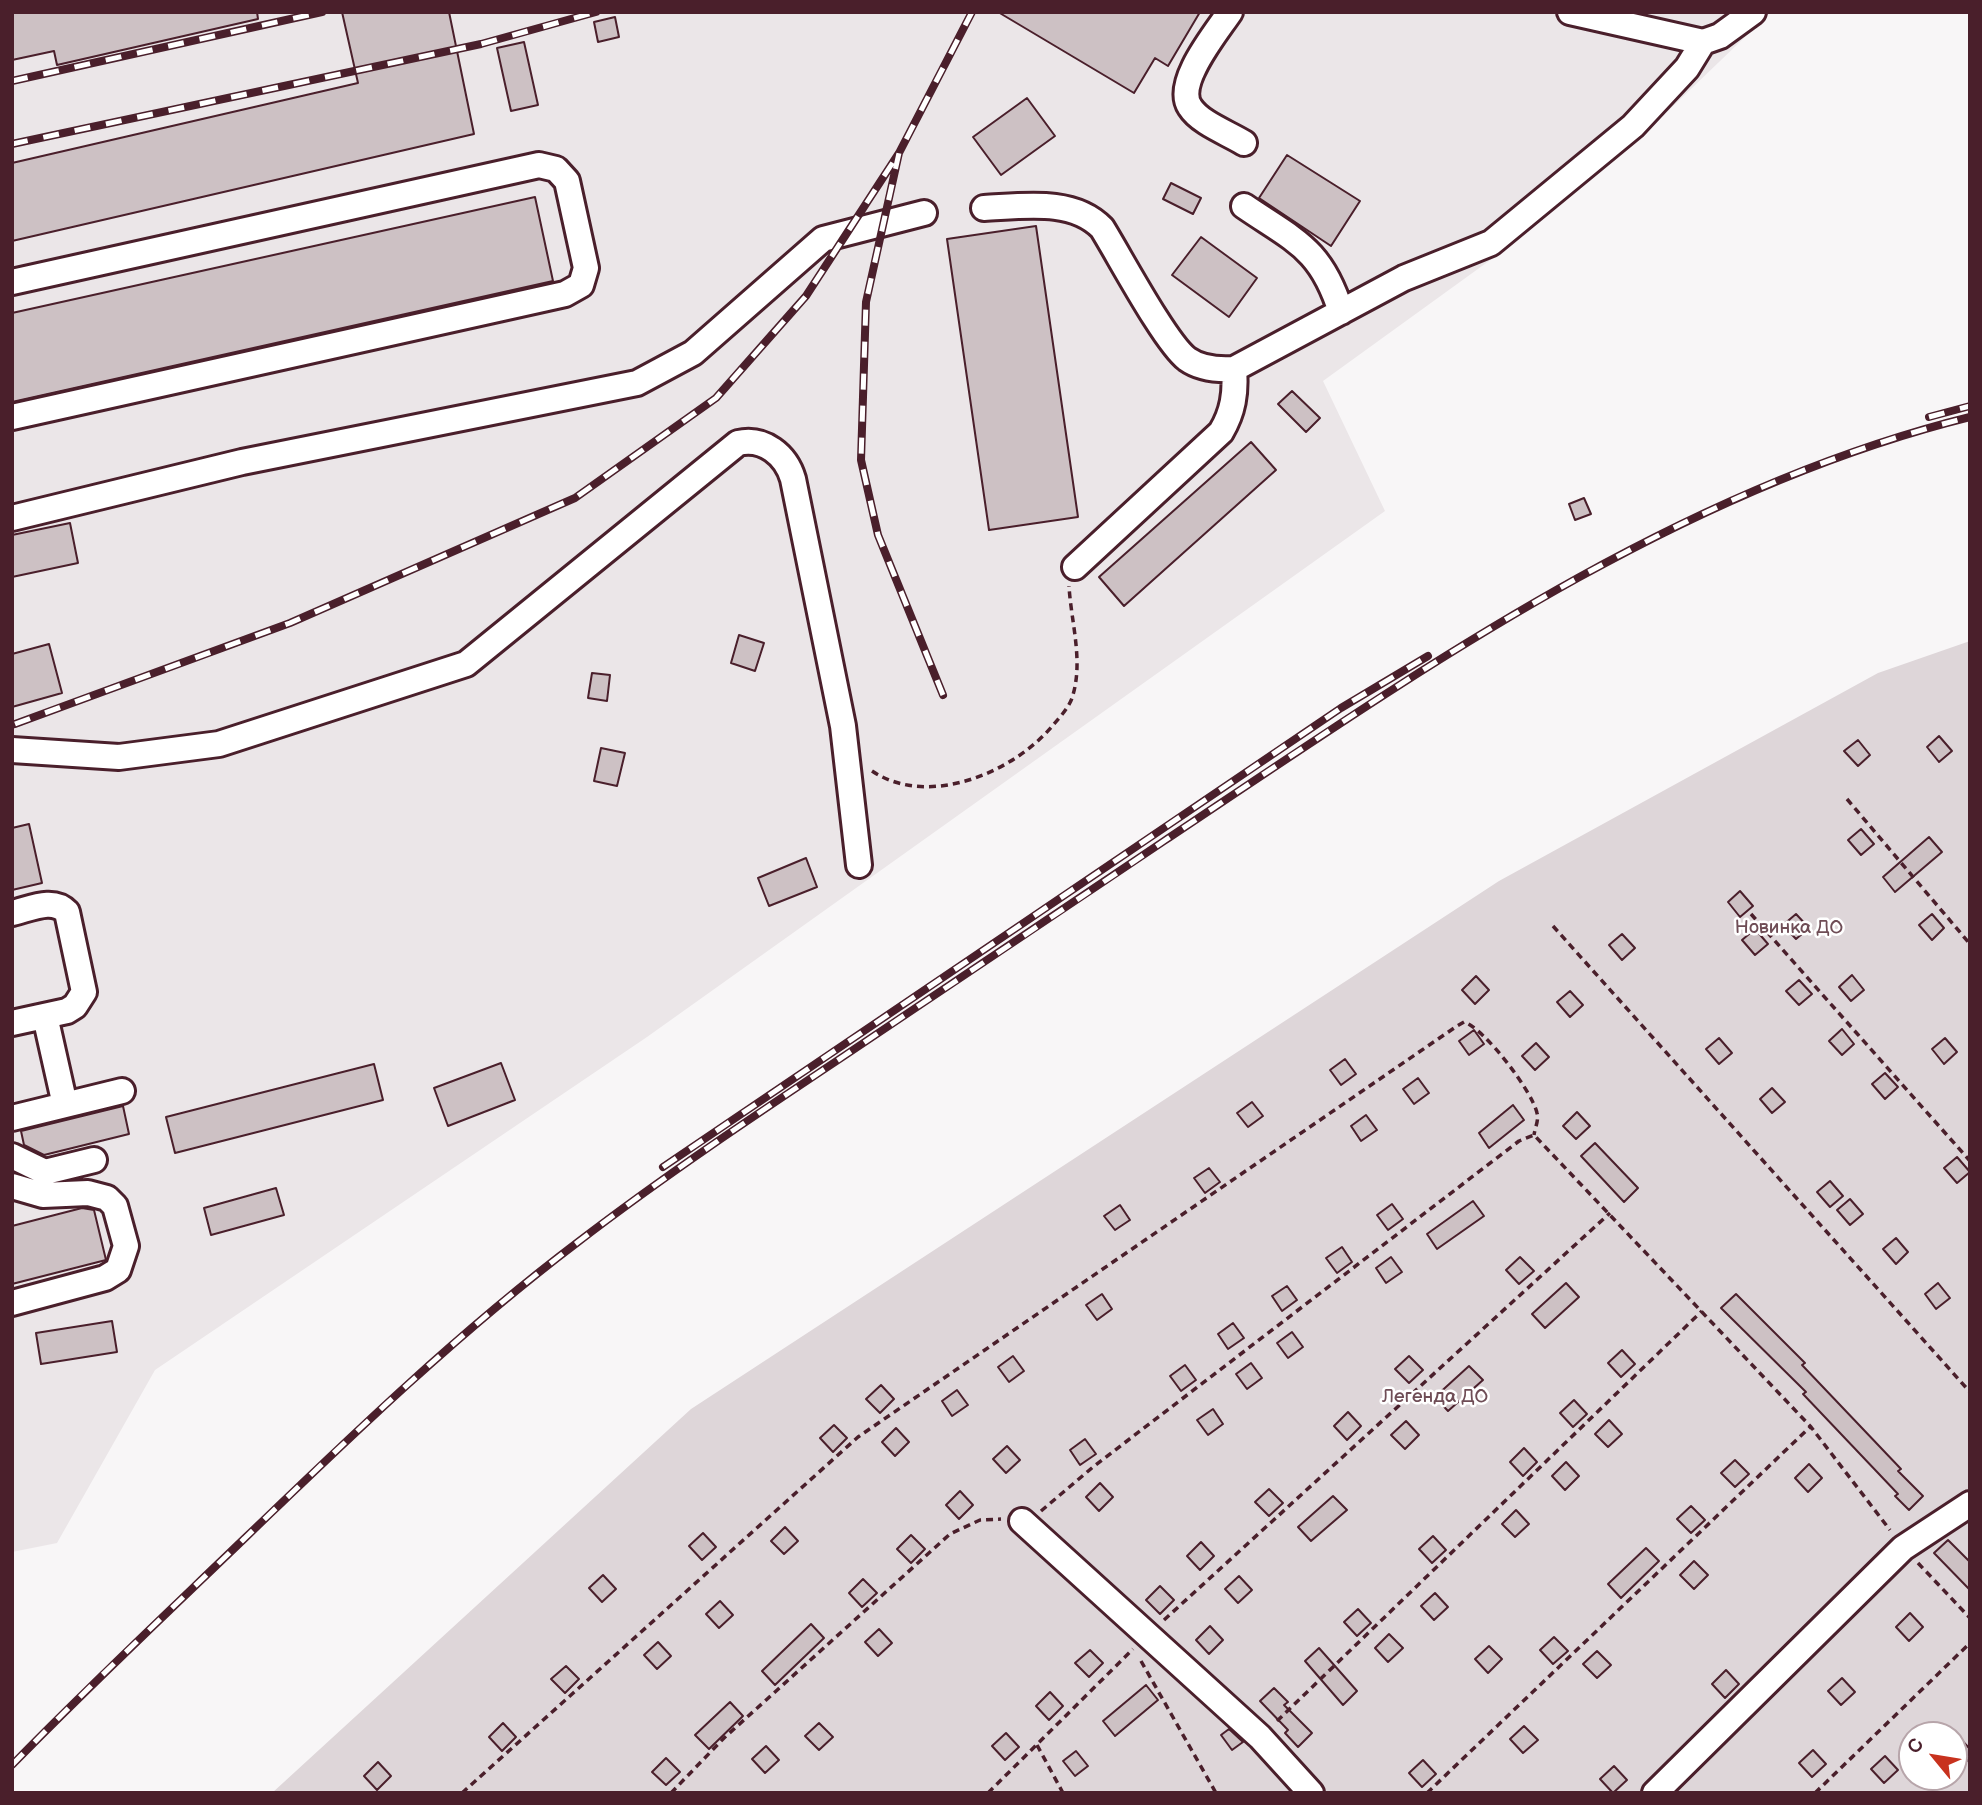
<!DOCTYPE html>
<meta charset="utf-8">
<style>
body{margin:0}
#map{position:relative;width:1982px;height:1805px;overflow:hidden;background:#f8f6f7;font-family:"Balsamiq Sans",sans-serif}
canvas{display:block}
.frame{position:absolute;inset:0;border:14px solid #4a1f2b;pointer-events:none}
.north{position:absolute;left:1898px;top:1721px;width:70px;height:70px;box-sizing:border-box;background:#fff;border:2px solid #b7a5aa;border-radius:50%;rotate:300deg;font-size:19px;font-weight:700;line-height:28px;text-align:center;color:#4a1f2b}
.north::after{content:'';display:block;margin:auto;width:24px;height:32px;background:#c8321e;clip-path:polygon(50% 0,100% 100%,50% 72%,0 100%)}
</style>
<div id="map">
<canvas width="1982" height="1805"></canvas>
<div class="frame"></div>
<div class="north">С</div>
</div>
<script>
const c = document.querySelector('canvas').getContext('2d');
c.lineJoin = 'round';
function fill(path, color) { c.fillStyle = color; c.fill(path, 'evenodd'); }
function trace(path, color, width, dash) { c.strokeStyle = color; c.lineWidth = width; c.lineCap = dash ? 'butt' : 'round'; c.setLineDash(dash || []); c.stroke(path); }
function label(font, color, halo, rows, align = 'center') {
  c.font = font + ' "Balsamiq Sans",sans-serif'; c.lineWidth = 5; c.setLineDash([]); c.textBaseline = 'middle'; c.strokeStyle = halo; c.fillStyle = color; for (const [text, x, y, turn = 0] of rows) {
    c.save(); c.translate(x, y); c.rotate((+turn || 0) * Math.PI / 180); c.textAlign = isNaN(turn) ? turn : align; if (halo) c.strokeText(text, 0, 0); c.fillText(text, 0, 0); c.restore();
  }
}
fill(new Path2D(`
 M12,12h1759l-130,125 -141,116 -177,128 62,130 -738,526 -492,333 -98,173 -45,9z`), '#ebe6e8');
fill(new Path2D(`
 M1970,641v1152h-1698l419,-384 808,-528 379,-208zM1912,1735h42v42h-42z`), '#ded6d9');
const building = new Path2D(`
 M12,12h245l1,7 -201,46 -3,-14 -42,9z
 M342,12h107l25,122 -462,107v-78l346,-80z
 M998,12h202l-32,54 -13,-8 -21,35z
 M615,17l4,20 -21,5 -4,-20z
 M524,42l14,63 -27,6 -14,-63z
 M1027,98l28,38 -54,39 -28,-38z
 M1287,155l73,46 -29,45 -72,-48z
 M1171,183l30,15 -8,16 -30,-15z
 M535,197l18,84 -541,121v-89z
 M1036,226l42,291 -89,13 -42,-291z
 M1201,237l56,41 -28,39 -57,-42z
 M1292,391l28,27 -14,14 -28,-28z
 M1251,442l25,28 -152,136 -25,-29z
 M1584,498l7,16 -16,6 -6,-16z
 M70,523l8,40 -66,14v-42z
 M739,635l25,8 -9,28 -24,-8z
 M49,644l13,49 -50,14v-53z
 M592,673l18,2 -3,26 -19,-3z
 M1939,736l13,15 -13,11 -12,-15z
 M1858,740l12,15 -12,11 -14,-15z
 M601,748l24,5 -8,33 -23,-5z
 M29,824l13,59 -30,7v-62z
 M1861,829l13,15 -13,11 -13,-15z
 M1929,837l13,15 -47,40 -12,-15z
 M806,858l11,29 -48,19 -11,-28z
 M1740,891l13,15 -13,11 -12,-15z
 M1796,914l13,14 -13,11 -13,-14z
 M1932,914l12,14 -12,12 -13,-15z
 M1755,929l13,15 -13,11 -13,-15z
 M1622,934l13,14 -13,12 -13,-15z
 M1852,975l12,15 -13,11 -12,-14z
 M1476,976l13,14 -14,14 -13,-14z
 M1799,980l13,14 -13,11 -13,-14z
 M1570,991l13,14 -13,12 -13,-15z
 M1842,1029l12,15 -12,11 -13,-14z
 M1474,1030l10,14 -15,11 -10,-14z
 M1719,1038l13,15 -13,11 -13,-15z
 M1945,1038l12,14 -13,12 -12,-15z
 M1536,1043l13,14 -14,13 -13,-14z
 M1345,1059l11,15 -15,11 -11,-15z
 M501,1063l14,37 -67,26 -14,-38z
 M374,1064l9,36 -208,53 -9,-36z
 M1885,1073l13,14 -13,12 -13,-15z
 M1418,1078l11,15 -15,11 -11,-15z
 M1772,1088l13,14 -13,11 -12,-14z
 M1252,1102l11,14 -15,11 -11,-14z
 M1513,1105l11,15 -35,28 -10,-15z
 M123,1106l6,28 -85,21 -20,-10 -3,-14z
 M1577,1112l13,14 -14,13 -13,-13z
 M1366,1115l11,15 -16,11 -10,-15z
 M1595,1143l43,45 -14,14 -43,-46z
 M1957,1157l13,15 -13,11 -13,-15z
 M1209,1168l11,14 -15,11 -11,-15z
 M1830,1181l13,15 -13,11 -13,-15z
 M276,1188l8,27 -73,20 -7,-27z
 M1850,1199l13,15 -13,11 -13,-15z
 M1473,1201l11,15 -47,33 -10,-15z
 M1392,1204l11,15 -15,11 -11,-15z
 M1120,1205l10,15 -15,10 -11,-14z
 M82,1208l12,2 12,50 -94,24v-58z
 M1896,1238l12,14 -12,12 -13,-15z
 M1342,1247l10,15 -15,11 -11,-15z
 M1391,1257l11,15 -16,11 -10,-15z
 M1520,1257l14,14 -15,13 -13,-14z
 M1566,1283l13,14 -34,31 -13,-14z
 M1938,1283l12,15 -14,11 -11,-15z
 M1287,1286l10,14 -15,11 -10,-15z
 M1102,1294l10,15 -15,11 -11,-15z
 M1736,1294l69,69 -3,2 99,104 -3,2 25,25 -14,14 -14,-14 3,-2 -95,-100 3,-2 -85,-84z
 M112,1321l5,31 -76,12 -5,-31z
 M1233,1323l11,15 -16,11 -10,-15z
 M1292,1332l11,15 -15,11 -11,-15z
 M1622,1350l13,14 -14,13 -13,-14z
 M1013,1356l11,15 -15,11 -11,-15z
 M1409,1356l14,14 -14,13 -14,-14z
 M1251,1363l11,15 -15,11 -11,-15z
 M1185,1365l11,15 -15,11 -11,-15z
 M1469,1366l14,14 -35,31 -13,-14z
 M881,1385l13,14 -14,14 -14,-14z
 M957,1390l11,15 -16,11 -10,-15z
 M1574,1400l13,14 -14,13 -13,-14z
 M1213,1409l10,15 -15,11 -11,-15z
 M1348,1412l13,14 -14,14 -13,-14z
 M1609,1420l13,14 -14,13 -13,-13z
 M1406,1421l13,14 -14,14 -14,-14z
 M834,1425l13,13 -14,14 -13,-14z
 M896,1428l13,14 -14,14 -13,-14z
 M1085,1439l11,15 -16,11 -10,-15z
 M1007,1446l13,14 -14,13 -13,-14z
 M1524,1448l13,14 -14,14 -13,-14z
 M1735,1460l14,14 -14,13 -14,-14z
 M1566,1462l13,14 -14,14 -13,-14z
 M1809,1464l13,14 -14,14 -13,-14z
 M1100,1483l13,14 -14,14 -13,-14z
 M1269,1489l14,14 -14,13 -14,-14z
 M960,1491l13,14 -14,14 -13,-14z
 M1333,1496l14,14 -36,31 -13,-14z
 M1691,1506l14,14 -14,13 -14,-14z
 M1516,1510l13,14 -14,13 -13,-13z
 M785,1527l13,14 -14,13 -13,-13z
 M703,1533l13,14 -14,13 -13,-14z
 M911,1535l14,14 -14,14 -14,-14z
 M1433,1536l13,14 -14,13 -13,-14z
 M1948,1540l22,22v28l-36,-37z
 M1201,1542l13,14 -14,14 -13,-14z
 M1646,1548l13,13 -38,37 -13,-14z
 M1694,1561l14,14 -14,14 -14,-14z
 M603,1575l13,14 -14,13 -13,-14z
 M1239,1576l13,14 -14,13 -13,-14z
 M863,1579l14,14 -15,14 -13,-14z
 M1160,1586l14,14 -14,14 -14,-14z
 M1435,1593l13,14 -14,13 -13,-14z
 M720,1601l13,14 -14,13 -13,-14z
 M1358,1609l13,14 -14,13 -13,-14z
 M1910,1613l13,14 -14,14 -13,-14z
 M811,1624l13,14 -49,47 -13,-14z
 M1210,1626l13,14 -14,14 -13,-14z
 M879,1629l13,14 -14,13 -13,-14z
 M1389,1634l14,14 -15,14 -13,-14z
 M1554,1637l14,14 -15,13 -13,-14z
 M658,1642l13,14 -14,13 -13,-14z
 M1489,1646l13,13 -14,14 -13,-14z
 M1319,1648l38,43 -14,14 -38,-44z
 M1090,1650l13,13 -14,14 -14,-14z
 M1597,1651l14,14 -14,13 -14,-14z
 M566,1666l13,13 -14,14 -14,-14z
 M1726,1670l13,14 -14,14 -13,-14z
 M1842,1678l13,14 -14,13 -13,-14z
 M1146,1685l12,15 -43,36 -12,-15z
 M1274,1688l14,14 -4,3 28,28 -14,14 -13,-14 3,-3 -28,-29z
 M1050,1692l13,14 -14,14 -13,-14z
 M730,1702l13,14 -34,33 -14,-14z
 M503,1723l13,14 -14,14 -13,-14z
 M819,1723l14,14 -14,13 -14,-14z
 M1524,1726l14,14 -15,13 -13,-14z
 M1229,1729l14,13 -11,8 -11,-15z
 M1954,1732l16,17v9l-16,15z
 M1006,1733l13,14 -14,13 -13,-14z
 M766,1746l13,14 -14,13 -13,-14z
 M1813,1750l13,14 -14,13 -13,-14z
 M1076,1751l12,15 -13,10 -12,-15z
 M1885,1756l13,14 -14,13 -13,-14z
 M666,1758l14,14 -14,13 -14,-13z
 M1423,1760l13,14 -14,13 -13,-14z
 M378,1762l13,14 -14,14 -13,-14z
 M1614,1766l13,14 -14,13 -13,-14z`);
fill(building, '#cdc1c4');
trace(building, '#4a1f2b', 2);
const minor = new Path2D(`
 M1230,12c-14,21 -56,71 -40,95 10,16 38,26 54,36
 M1570,12l133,30 17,-6 33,-24
 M1244,206c51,35 77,42 97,106
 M984,208c40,-2 89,-10 118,20 18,29 63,114 85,131 14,10 31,11 47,10l170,-91 87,-35 142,-117 54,-58 16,-26
 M12,282l527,-117 17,4 11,12 19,87 -5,17 -16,9 -553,123
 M12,518l230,-56 395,-79 56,-30 130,-114 101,-26
 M1075,567l146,-135c12,-20 15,-39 13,-63
 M12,750l107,7 100,-13 247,-80 272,-221c26,-6 48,12 55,36l50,247 16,139
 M12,913c18,-4 41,-16 55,-1l17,80 -9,14 -8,5 -55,12
 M45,1016l20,89
 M12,1118l110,-27
 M12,1156l33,16 49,-12
 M12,1186l31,9 45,-2 19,5 8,8 11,40 -8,24 -13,8 -93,25
 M1022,1521l238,216 51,56
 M1655,1793l248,-245 67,-44`);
trace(minor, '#4a1f2b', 30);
trace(new Path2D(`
 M872,771c57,38 143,1 182,-47 7,-8 15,-17 18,-26 12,-36 -1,-76 -3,-112
 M1847,799l123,145
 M1751,914l219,247
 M1553,926l417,466
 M1041,1511l52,-44 426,-326 15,-6 277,292 79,103
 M1918,1563l52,55
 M1164,1620l446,-407
 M1141,1661l75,132
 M1277,1721l425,-410
 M1037,1745l26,48
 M462,1793l396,-356 599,-411 7,-4c21,7 68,69 73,91 2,7 -2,15 -3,22
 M671,1793l53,-55 226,-204 30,-14 21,-1
 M988,1793l145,-144
 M1427,1793l383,-366
 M1815,1793l155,-150`), '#4a1f2b', 3.5, [7, 5]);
trace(minor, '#fff', 24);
const rail = new Path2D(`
 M12,81l310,-69
 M12,144l469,-100 115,-32
 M1929,417l41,-11
 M943,695l-65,-160 -17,-75 5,-158 33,-149 73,-141
 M15,724l275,-101 285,-125 141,-100 90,-102 93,-143
 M663,1167l678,-459 87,-52
 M12,1765c76,-78 155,-152 233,-227 107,-103 214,-206 333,-296 86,-66 176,-126 266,-186 107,-72 214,-143 320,-215 250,-167 510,-351 806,-424`);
trace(rail, '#4a1f2b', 8);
trace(rail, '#fff', 5, [16]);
label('19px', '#6f4d56', '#fff', [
 ["Новинка ДО",1789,928],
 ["Легенда ДО",1435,1397]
]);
</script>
